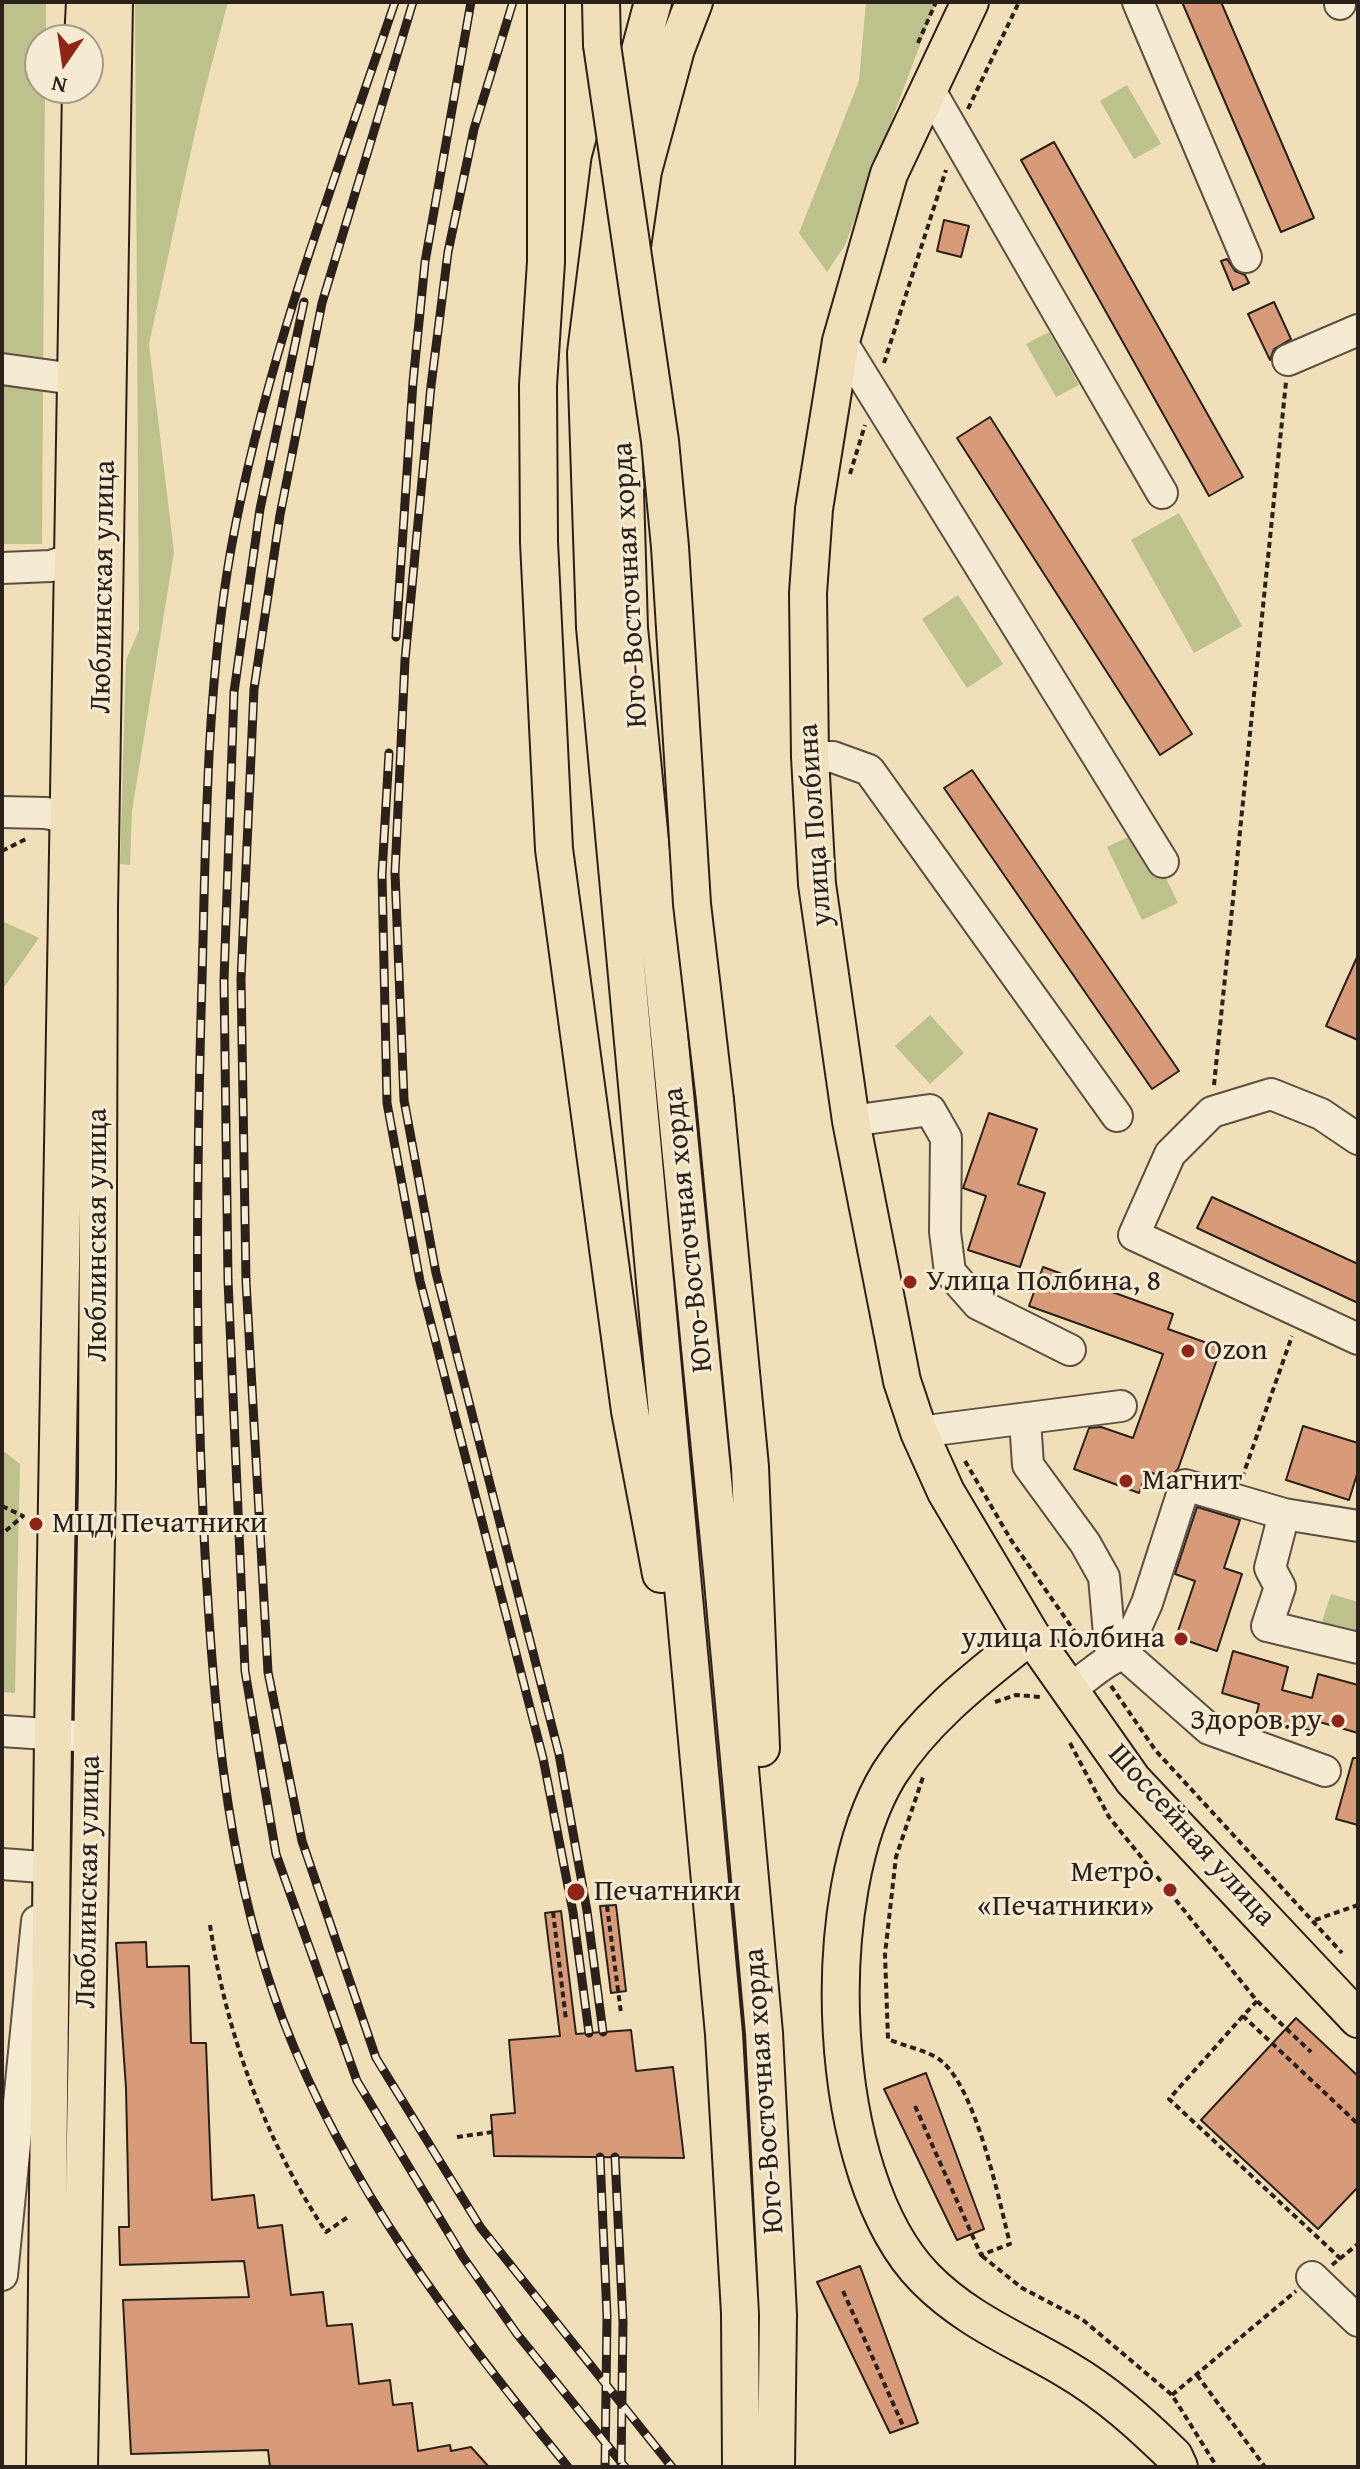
<!DOCTYPE html>
<meta charset="utf-8">
<style>
body{margin:0}
#map{position:relative;width:1360px;height:2469px;overflow:hidden;background:#f0dfb9;font-family:"Gentium Book Plus",serif}
canvas{display:block}
.frame{position:absolute;inset:0;border:4px solid #2c201a;pointer-events:none}
.north{position:absolute;left:24px;top:24px;width:80px;height:80px;box-sizing:border-box;background:#f5ead2;border:2px solid #a59988;border-radius:50%;rotate:193deg;font-size:22px;font-weight:700;line-height:32px;text-align:center;color:#2c201a}
.north::after{content:'';display:block;margin:auto;width:28px;height:36px;background:#8f2418;clip-path:polygon(50% 0,100% 100%,50% 72%,0 100%)}
</style>
<div id="map">
<canvas width="1360" height="2469"></canvas>
<div class="frame"></div>
<div class="north">N</div>
</div>
<script>
const c = document.querySelector('canvas').getContext('2d');
c.lineJoin = 'round';
function fill(path, color) { c.fillStyle = color; c.fill(path, 'evenodd'); }
function trace(path, color, width, dash) { c.strokeStyle = color; c.lineWidth = width; c.lineCap = dash ? 'butt' : 'round'; c.setLineDash(dash || []); c.stroke(path); }
function label(font, color, halo, rows, align = 'center') {
  c.font = font + ' "Gentium Book Plus",serif'; c.lineWidth = 6; c.setLineDash([]); c.textBaseline = 'middle'; c.strokeStyle = halo; c.fillStyle = color; for (const [text, x, y, turn = 0] of rows) {
    c.save(); c.translate(x, y); c.rotate((+turn || 0) * Math.PI / 180); c.textAlign = isNaN(turn) ? turn : align; if (halo) c.strokeText(text, 0, 0); c.fillText(text, 0, 0); c.restore();
  }
}
fill(new Path2D(`
 M2,2h44v38h-6v48h5l-3,456h-40z
 M135,2h93l-27,103 -52,239 25,208 -42,259 -2,54 -10,-1 6,-204 13,-30z
 M866,2h70l-91,243 -18,27 -28,-39 60,-152z
 M1127,85l34,59 -27,15 -34,-58z
 M1049,332l30,53 -23,12 -30,-53z
 M1179,513l63,113 -48,27 -63,-113z
 M958,595l45,69 -36,24 -45,-69z
 M1143,830l35,73 -36,17 -35,-73z
 M2,921l37,17 -36,51h-1z
 M930,1015l34,38 -34,31 -35,-38z
 M2,1450l18,14 -5,229 -13,-1z
 M1331,1594l27,8v37l-38,-11z`), '#bdc18c');
const building = new Path2D(`
 M1182,2h39l93,216 -33,14z
 M1054,142l189,335 -34,19 -188,-336z
 M944,220l25,6 -8,31 -24,-6z
 M1227,259l8,12 10,4 4,8 -16,7 -12,-29z
 M1274,302l17,37 -17,10 -4,11 -22,-46z
 M990,417l202,317 -32,21 -203,-317z
 M972,770l207,301 -27,18 -208,-301z
 M1358,955v85l-32,-14z
 M989,1113l48,16 -19,55 27,9 -25,74 -52,-17 18,-54 -23,-8z
 M1212,1197l146,67v39l-161,-75z
 M1043,1267l130,47 -5,15 53,19 -43,121 -10,10 -21,-8 -8,22 -65,-24 15,-41 12,-1 32,11 30,-84 -134,-48z
 M1303,1426l55,17v28l-9,29 -63,-20z
 M1197,1507l43,13 -16,48 18,6 -25,77 -41,-14 19,-56 -20,-7z
 M1233,1651l55,16 -6,23 30,8 6,-24 40,11v48l-42,-12 -3,10 -57,-15 3,-12 -37,-11z
 M1353,1758h5v67l-22,-6z
 M616,1905l10,86 -15,2 -11,-87z
 M561,1911l15,123 55,-4 5,41 37,-4 11,91 -190,-2 -3,-41 24,-2 -6,-73 51,-4 -15,-123z
 M146,1942l1,25 42,-1 2,77h15l6,157 42,-5 4,33 24,-3 9,70 32,-3 4,34 25,-2 7,60 31,-4 3,25 19,-2 6,48 32,-6 1,6 20,-4 18,20h-219l-2,-17 -137,4 -8,-154 126,-3 -5,-36 -124,4 -1,-38h10l-3,-139 -10,-145z
 M1296,2018l62,58v111l-40,42 -117,-109z
 M926,2073l58,156 -27,11 -73,-151z
 M860,2266l58,157 -28,10 -73,-151z`);
fill(building, '#d79b7a');
trace(building, '#2c201a', 2);
const minor = new Path2D(`
 M1138,2l108,255
 M1340,2v2
 M928,87l234,406
 M841,341l322,521
 M1288,360l70,-30
 M2,369l72,10
 M2,568l49,-2 21,-7
 M810,757h23l36,13 248,346
 M2,812l44,1 24,5
 M851,1121l79,-11 16,28 -1,94 5,40 28,32 92,46
 M1358,1139l-37,-25 -50,-20 -59,18 -42,42 -36,81 224,104
 M1025,1420l3,45 57,78 19,34 7,80
 M919,1432l202,-26
 M1284,1514l-14,54 10,19 -13,39 91,22
 M1124,1654l85,75 116,42
 M1070,1689c17,-11 35,-30 54,-35l23,-51 38,-118 99,29 74,12
 M2,1731l75,5
 M2,1864l40,3
 M2,2275l35,-354
 M1312,2277l46,44`);
const major = new Path2D(`
 M546,2v260l-8,123 1,157 15,307 76,562 31,163
 M601,2l1,43
 M653,2l-43,161 -24,190 9,274 129,1407 16,279 1,154
 M694,2l-18,47 -33,122 -13,89 -9,94 8,274 93,943 42,462 14,282 -2,152
 M970,2l-81,172 -48,167 -27,168 -6,84 2,164 7,127 34,237 51,260 17,51 27,60 85,143 102,145 225,239
 M83,40l2,-38
 M715,1100l35,367 11,281
 M1031,1635c-51,41 -106,82 -142,139 -73,119 -65,401 36,504 41,42 92,62 141,91 41,24 74,54 108,87l5,11
 M45,2467l8,-733 28,-1646
 M79,2467l18,-987 2,-574 15,-904`);
trace(minor, '#5d5042', 34);
trace(major, '#2c201a', 40);
trace(new Path2D(`
 M918,43l18,-41
 M968,109l51,-107
 M884,363l62,-193
 M850,474l15,-49
 M2,851l24,-12
 M1214,1085l72,-703
 M965,1461l46,79 73,105
 M1242,1478l50,-142
 M2,1506l21,10 -21,18
 M1111,1686l45,65 186,202
 M995,1702l21,-7 25,2
 M1070,1743l39,74 148,184 54,51
 M607,1906l14,107
 M553,1912l13,108
 M1315,1920l43,-15
 M210,1925c16,108 55,215 116,307l22,-15
 M1257,2001l-14,15 115,108
 M1243,2016l-74,83 173,161
 M915,2106l66,149 29,-11c-11,-44 -34,-157 -70,-184 -13,-10 -37,-14 -52,-21l-3,-85 11,-97 27,-80
 M457,2137l36,-5
 M982,2256l40,32 61,32 89,75 45,72
 M1332,2265l26,-21
 M843,2291l61,137
 M1197,2375l68,92
 M1172,2395l124,-104`), '#2c201a', 4, [6, 4]);
trace(minor, '#f5ead2', 30);
trace(major, '#f0dfb9', 36);
const rail = new Path2D(`
 M395,2c-61,180 -130,359 -164,547 -27,153 -25,312 -30,466 -5,191 -6,382 6,572 9,147 23,294 76,433 64,167 173,310 285,447
 M413,2l-91,301 -42,212 -26,174 -13,290 5,302 22,391 34,169 74,217 105,170 191,239
 M513,2l-39,127 -26,123 -17,134 -26,274 -10,213 9,227 32,173 123,481 28,157 16,121
 M304,302l-44,207 -26,183 -10,288 4,300 17,391 31,183 81,227 106,176 54,77 108,133
 M396,637l17,-255 12,-120 46,-260
 M389,753l-7,121 5,229 33,178 123,477 30,154 16,121
 M600,2157l7,159 -2,151
 M615,2157l8,165 -2,145`);
trace(rail, '#2c201a', 9);
trace(rail, '#f5ead2', 6, [18]);
const majorBridge = new Path2D(`
 M602,45l58,396 10,106 22,357 23,196`);
trace(majorBridge, '#2c201a', 40, []);
trace(majorBridge, '#f0dfb9', 36);
for (const [x, y, r, color] of [
 [910,1282,8,"#8f2418"],
 [1188,1351,8,"#8f2418"],
 [1126,1481,8,"#8f2418"],
 [36,1524,8,"#8f2418"],
 [1181,1639,8,"#8f2418"],
 [1338,1721,8,"#8f2418"],
 [1170,1890,8,"#8f2418"],
 [576,1892,10,"#8f2418"]
]) { const dot = new Path2D(); dot.arc(x, y, r, 0, 2 * Math.PI); c.fillStyle = color; c.fill(dot); trace(dot, '#f5ead2', 3); }
label('30px', '#2c201a', '#f5ead2', [
 ["Юго-Восточная хорда",631,585,-93],
 ["Люблинская улица",104,587,-89],
 ["улица Полбина",816,825,-94],
 ["Юго-Восточная хорда",689,1230,-96],
 ["Люблинская улица",98,1235,-90],
 ["Шоссейная улица",1191,1836,48],
 ["Люблинская улица",89,1882,-89],
 ["Юго-Восточная хорда",765,2091,-94]
]);
label('30px', '#2c201a', '#f5ead2', [
 ["Улица Полбина, 8",926,1282],
 ["Ozon",1204,1351],
 ["Магнит",1142,1481],
 ["МЦД Печатники",52,1524],
 ["улица Полбина",1165,1639,"right"],
 ["Здоров.ру",1322,1721,"right"],
 ["Метро",1154,1873,"right"],
 ["«Печатники»",1154,1907,"right"],
 ["Печатники",594,1892]
], 'left');
</script>
